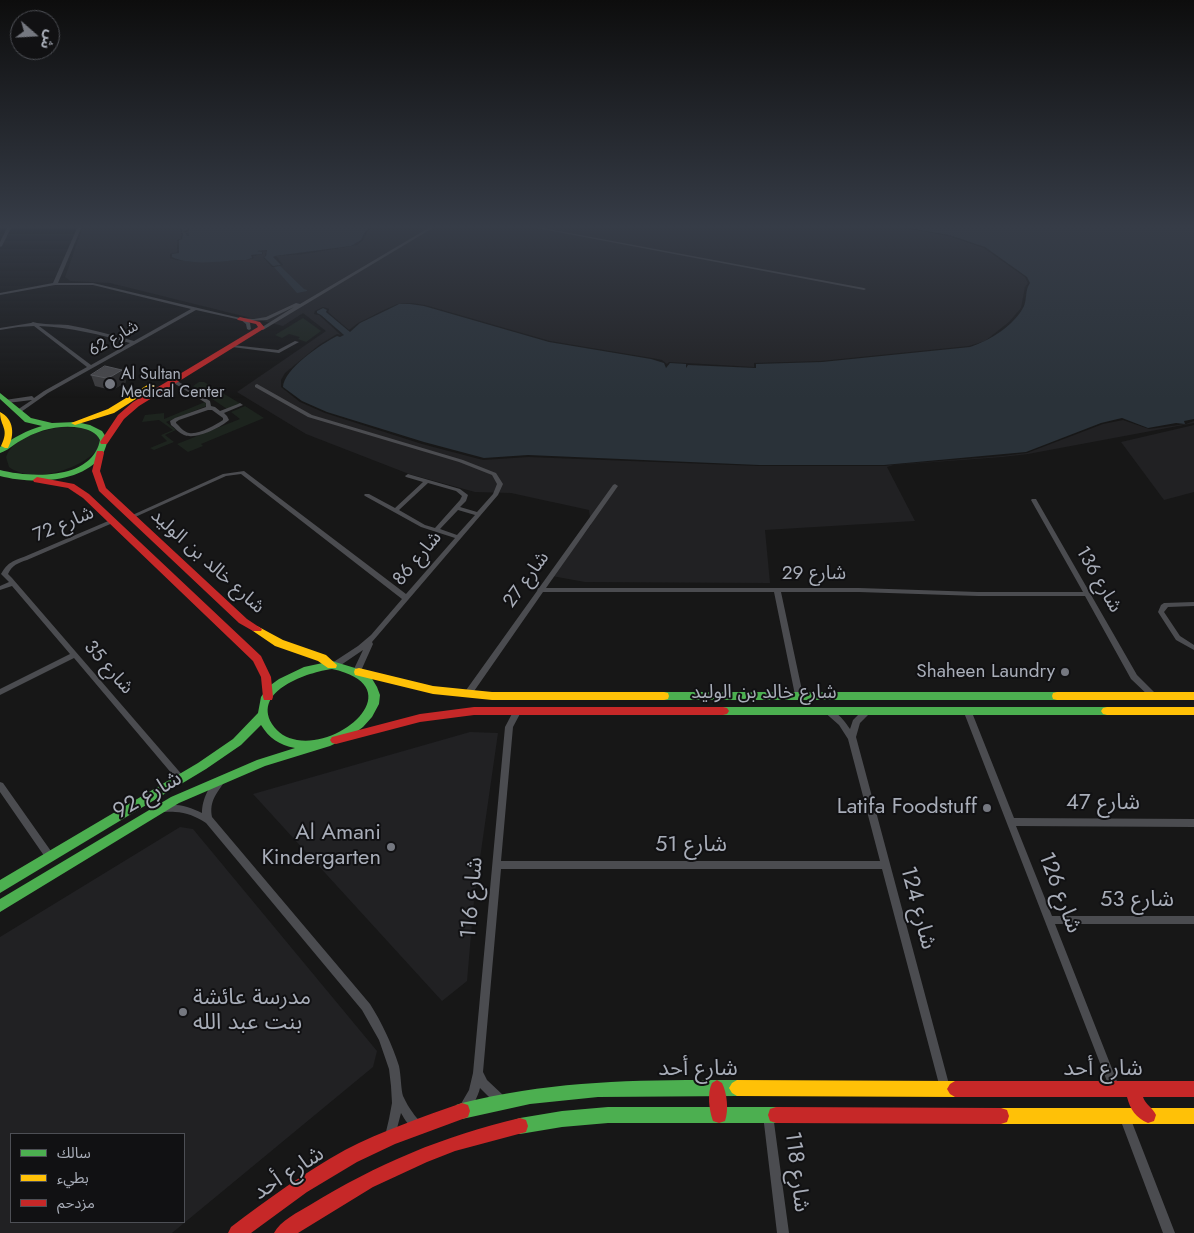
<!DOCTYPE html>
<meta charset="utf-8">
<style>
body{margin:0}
#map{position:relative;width:1194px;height:1233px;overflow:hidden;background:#171717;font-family:Jost,"Noto Sans Arabic",sans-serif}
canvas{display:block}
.legend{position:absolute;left:10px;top:1133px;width:175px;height:90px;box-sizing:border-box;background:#111113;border:1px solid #4d4f55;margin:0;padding:6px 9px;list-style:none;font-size:15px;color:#a8adb8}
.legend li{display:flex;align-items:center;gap:10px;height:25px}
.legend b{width:25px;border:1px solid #4d4f55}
.north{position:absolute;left:10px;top:10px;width:50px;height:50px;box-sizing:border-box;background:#111113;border:1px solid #4d4f55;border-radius:50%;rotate:109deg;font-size:14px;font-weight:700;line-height:20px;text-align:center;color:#a8adb8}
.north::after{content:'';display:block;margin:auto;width:18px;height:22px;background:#757880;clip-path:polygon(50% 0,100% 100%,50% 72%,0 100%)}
</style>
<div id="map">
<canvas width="1194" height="1233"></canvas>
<ul class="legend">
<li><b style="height:6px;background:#4caf50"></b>سالك</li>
<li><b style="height:6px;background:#ffc107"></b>بطيء</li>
<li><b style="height:6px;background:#c62828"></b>مزدحم</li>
</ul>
<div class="north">ش</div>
</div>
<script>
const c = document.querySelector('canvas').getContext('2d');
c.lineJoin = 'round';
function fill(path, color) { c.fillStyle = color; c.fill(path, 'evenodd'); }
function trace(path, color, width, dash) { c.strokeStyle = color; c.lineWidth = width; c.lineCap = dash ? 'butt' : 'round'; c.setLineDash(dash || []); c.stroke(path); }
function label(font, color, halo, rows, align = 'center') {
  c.font = font + ' Jost,"Noto Sans Arabic",sans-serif'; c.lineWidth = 4; c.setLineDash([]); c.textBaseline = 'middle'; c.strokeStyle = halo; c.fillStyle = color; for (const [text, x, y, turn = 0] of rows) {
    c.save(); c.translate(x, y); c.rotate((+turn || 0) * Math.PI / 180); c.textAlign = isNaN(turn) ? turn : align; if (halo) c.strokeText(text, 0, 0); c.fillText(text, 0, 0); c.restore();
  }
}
fill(new Path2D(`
 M83,226h90l7,2 1,4h6l2,-2v5l-2,-2h-6v6l-4,1v12l-7,2v4l6,2 19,2 51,-2 8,-2 -1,-2 10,-2v-2h-5l8,-1 -1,5 -2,1 9,10 11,-2 -7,-9 28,-2 53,-9 6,-5 4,-8 7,-6h520l55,10 35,12 41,29 3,6 -3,4 -4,21 -12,14 -24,19 -16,5 -148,15 -67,2v4l-85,-5 -2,2 -5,-4 -10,-2 -102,-17 -125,-36 -14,-2 -13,1 -12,5 -28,14 -9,7 -21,-18 1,-3 -6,-2 -8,4 -1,3 5,1 22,20 -4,-1 -18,11 -34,28 -4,7v7l19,15 25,11 97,31 61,16 45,-3 231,9h126l6,-1 111,-9 25,-3 76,-29 20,-4 26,9 37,-5 8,-3v2l-166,31 -26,3 -109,8 -6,2 28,54 -150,9 5,53 -185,-1 -33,-6 39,-51 -2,-15 -78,-17 -36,-1 -66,-18 -103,-40 -69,-42 89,-61 -23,-18 -20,13 -173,-43 -40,-2 -5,-4z
 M1194,425v67l-30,8 -43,-58z
 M470,732l28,1 -24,167 -7,81 -25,20 -189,-207z
 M180,827l13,2 184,222 -4,16 -201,166h-172v-296zM184,1134v88h-173v-88z`), '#212123');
fill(new Path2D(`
 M303,318l18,13 -15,11 -8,-3 2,-2 -11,-3 -7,4 -7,-3z
 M199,382h5l37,22 -14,5 -34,-23z
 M205,402l4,3 -43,17 10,8 -11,5 9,7 -20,8 -4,-2 17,-7 -6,-6 12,-5 -14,-10 -17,2 3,-7 19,-2v6z
 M245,406l19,12 -63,26 2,2 -15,6 -11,-8 63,-25 -9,-7z
 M61,427l27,1 13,8 -2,12c-17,21 -66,37 -90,19l-3,-10c8,-21 36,-26 55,-30z`), '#1d241e');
fill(new Path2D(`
 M175,226h197l-7,6 -4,8 -10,6 -76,10 -2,1 8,8 -8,1 -9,-9 2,-1 1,-6 -10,1 5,1v2l-11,1 1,3 -6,2c-22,0 -53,7 -74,-3v-3l7,-1v-13l3,-1 1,-6h3l1,3h2v-7l-7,3v-4z
 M897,226h297v193l-10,2 1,3 -9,-1 -28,5 -26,-10 -21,5 -75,29 -142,13h-125l-231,-10 -44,3 -60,-16 -97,-30 -25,-11 -19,-14c1,-18 38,-43 54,-51l3,1 4,-2 -23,-20 -4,-2v-2l6,-3 4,2 -1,2 24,20 10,-9 27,-13 12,-6h11l14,2 125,36 102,17 13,4 2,5 4,-5 16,1v4l2,-3 68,3v-4l66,-2 148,-15c19,-6 45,-22 54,-41 3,-7 1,-16 6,-23l-3,-6 -42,-30 -36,-12z
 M280,266l24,23 3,1v1l-10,2 -23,-26z`), '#2a3239');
fill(new Path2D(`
 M8,226h4l-10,20 -2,1v-5z
 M78,226h4l-24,57h35l147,35 14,1 12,-2 30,-14 4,1 132,-78h4l-173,104 -4,-1 35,-22 -27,13 -19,1 2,2 1,6 -2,1 -2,-1 -1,-5 -5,-4 -45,-10 -148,83 -27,19h-4v-2l15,-10 -25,3 -2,-1v-2l27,-4 2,2 10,-7 43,-24 -53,-41 -16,1 -18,3v-2l31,-5 2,-1c10,3 24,2 35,3 22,4 44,10 66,16l57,-32 -98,-24h-38l-55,10v-2l53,-10zM39,326c32,1 61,9 91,17l-39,22z
 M526,226h6l332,62 2,1 -2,1z
 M295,341l4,1 -20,11 -47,-6 -2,-1 2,-1 46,5z
 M174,379l36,22 1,5 4,1 5,4 18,-7 2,-1 3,2 -19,8 3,3 2,4c-9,8 -33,20 -45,15 -5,-2 -9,-7 -13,-10l-1,-4 5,-3 31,-11v-4l-34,-21v-2zM208,410h4l11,8v2c-8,5 -24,15 -34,13 -5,-1 -9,-6 -13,-10v-1l3,-2z
 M257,384l55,31 151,45 33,13 7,11 -5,11 -126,147 1,2 -13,29h-6l-1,-2 10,-21 -25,17h-6l-1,-2 1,-2 26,-17 13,-11 31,-36 -161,-125 -15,2 -93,42 -2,1 -3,-2 95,-43 21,-3 162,123 49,-56 -34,-11 -56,-31 -1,-1 1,-1h4l26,14 28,-26 -17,-5 -1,-1 3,-2 52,15 8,6 -2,6 -6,6 17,5 16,-18 4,-10 -5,-9 -33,-13 -151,-45 -53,-30v-2zM428,483l28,8 6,5 -2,4 -25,28 -10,-3 -26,-15zM458,510l17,5 -18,20 -17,-6z
 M615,484l3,2 -72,102h313l119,4h105l-52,-92 1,-1h4l101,176 21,21 -1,2h-6l-20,-19 -46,-83h-107l-119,-4h-78l22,103 -1,2h-6l-1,-2 -21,-103h-231l-73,105h-6l-1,-2 1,-2 73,-102 1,-3h1l74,-103z
 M113,519l3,2 -1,1 -88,38c-9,3 -15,5 -19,14l4,4 172,199 1,2 -1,2 -3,1 -3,-1 -104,-123 -74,37v-6l70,-35 -58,-68 -12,4v-4l9,-4 -8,-8c7,-12 12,-13 25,-18z
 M1194,602v4l-26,1 -4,5 16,24 14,9v5l-18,-10 -18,-28 3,-7 3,-2z
 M518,707l3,1 1,2 -9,17 -12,134h379l-32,-122 -9,-14 -17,-15 1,-2c11,-1 22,13 27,21l3,-9 11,-11h6l1,2 -1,2 -10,10 -4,14 94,351 -1,4 -4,1 -4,-1 -1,-4 -58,-219h-381l-18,203 4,8 17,16 1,4 -1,4 -4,1 -4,-1 -16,-16c-2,9 -9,22 -17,26l-4,-1 -1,-4 11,-19 4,-17 32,-346 10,-19z
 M967,707l3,1 1,2 43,108 180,1v8l-178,-1 36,90h142v8h-139l65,165 -1,4 -4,1 -4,-1 -1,-4 -147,-379 1,-2z
 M221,778l3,1 1,2c-8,12 -16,20 -13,36l158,187c12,19 22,40 29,62 2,9 2,24 4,30 3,6 6,12 10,17 3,5 7,7 9,12l-1,4 -4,1c-8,-3 -12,-10 -16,-17l-7,27 -4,1 -4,-1 -1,-4 4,-17 3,-16 -1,-17 -2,-17 -10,-29 -17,-30 -156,-187c-9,-6 -20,-11 -31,-11 -6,-1 -11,1 -17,-1l-1,-2 1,-2c15,-5 30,-1 44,6 0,-13 7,-30 19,-35z
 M0,782l3,1 50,71 1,3 -1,3 -3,1 -3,-1 -47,-68z
 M768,1110l4,1 1,4 16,118h-12l-14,-118 1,-4z
 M1124,1111l4,1 47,121h-12l-44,-117 1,-4z`), '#4b4c50');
fill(new Path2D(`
 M0,393l31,25 21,5 24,-1 14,3 12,6 6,9c-2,5 -3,11 -6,15 -20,29 -72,29 -102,21v-6c27,7 80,10 96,-19 2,-3 3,-7 4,-11 -4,-8 -11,-10 -19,-12 -21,-4 -43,2 -61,13 -7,4 -13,10 -20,12v-6c13,-9 27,-17 42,-21l-17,-4 -25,-23z
 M332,661l23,7 8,4 8,5 6,10 3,8 -1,9 -7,13 -9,10 -12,9 -21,10 -65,20 -86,37 -179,109v-13l171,-102 86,-37 38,-12c-16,-3 -26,-10 -34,-23l-20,20 -35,24 -206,124v-13l198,-117 35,-24 25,-26 3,-16 7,-10 11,-8 25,-12zM332,669c79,17 12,79 -35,71 -11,-2 -19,-7 -25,-16 -20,-34 37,-52 60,-55z
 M664,692h393l4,1 1,3 -1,3 -4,1h-393l-4,-1 -1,-3 1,-3z
 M723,707h384l4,1 2,3 -2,3 -4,1h-384l-4,-1 -2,-3 2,-3z
 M702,1080h35l5,3 3,5 -3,5 -5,3 -139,1 -68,7 -68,15 -6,-2 -2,-6 2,-6 6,-2c81,-20 157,-23 240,-23z
 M608,1107h168l6,2 2,6 -2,6 -6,2h-168l-46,4 -42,7 -6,-2 -2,-6 2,-6 6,-2 42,-7z`), '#4caf50');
fill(new Path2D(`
 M149,384h3l4,2 -42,27 -39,12 -4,-2 37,-14z
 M0,412c14,7 15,23 8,36h-3l-4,-2c9,-18 -1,-19 -1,-34z
 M257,626l26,14 43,15 11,10 -1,3h-8l-10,-7 -43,-15 -22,-15 -1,-2z
 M359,668l74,18 59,6h172l4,1 1,3 -1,3 -4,1h-172l-59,-6 -78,-19 -1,-3 1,-3z
 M1057,692h137v8h-137l-4,-1 -1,-3 1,-3z
 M1107,707h87v8h-87l-4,-1 -2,-3 2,-3z
 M737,1080l218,1 5,3 3,5 -3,5 -5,3 -218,-1 -5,-3 -3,-5 3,-5z
 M1001,1108h193v16h-193l-6,-2 -2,-6 2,-6z`), '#ffc107');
fill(new Path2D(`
 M240,317l20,5 5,6 -126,78 -15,13 -17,25h-6l-1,-2 18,-27 15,-13 125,-75 -2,-3 -18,-4 -1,-1z
 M97,451h6l1,2 -4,18 6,17 141,131 15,10 -1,2h-8l-14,-8 -140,-132 -7,-20z
 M37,477l37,7 15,10 172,162 10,21 2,20 -1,3h-8l-1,-3 -2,-20 -8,-16 -170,-163 -15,-10 -34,-6 -1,-2z
 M474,707h249l4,1 2,3 -2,3 -4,1h-249l-54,7 -84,22 -4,-1 -2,-3 2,-3 4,-1 84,-22z
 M717,1080l5,3c5,10 7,27 3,38l-6,2 -6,-2c-4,-11 -6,-28 -1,-38z
 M955,1081h239v16h-51c2,7 10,11 13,18l-2,6 -6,2c-12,-5 -18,-14 -21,-26h-172l-5,-3 -3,-5 3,-5z
 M462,1103l6,2 2,6 -2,6 -73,27 -38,18 -50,30 -56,41h-23l3,-6c37,-28 74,-55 114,-77 37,-19 77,-33 117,-47z
 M776,1107l225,1 6,2 2,6 -2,6 -6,2 -225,-1 -6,-2 -2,-6 2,-6z
 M520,1118l6,2 2,6 -2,6 -71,19 -28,11 -54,25 -75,46h-24c6,-12 24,-21 36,-28 67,-41 133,-69 210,-87z`), '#c62828');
fill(new Path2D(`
 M122,370l4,12 -10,6 -5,2 -16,-4 -4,-11z`), '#3d3d3f');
fill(new Path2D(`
 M122,370l4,12 -10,6 -5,2 -5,-12z`), '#29292a');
const building = new Path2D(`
 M105,366l17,4 -10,6 -6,2 -15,-3z`);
fill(building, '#49494c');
trace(building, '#58595d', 1);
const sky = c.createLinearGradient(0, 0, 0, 398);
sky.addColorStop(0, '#0d0d0d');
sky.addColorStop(0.57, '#363c47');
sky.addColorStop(1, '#363c4700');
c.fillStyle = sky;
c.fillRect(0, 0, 1194, 398);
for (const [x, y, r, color] of [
 [110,384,6,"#757880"],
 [1065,672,5,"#757880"],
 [987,808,5,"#757880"],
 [391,847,5,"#757880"],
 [183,1012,5,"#757880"]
]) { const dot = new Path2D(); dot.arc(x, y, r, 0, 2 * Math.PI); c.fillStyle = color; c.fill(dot); trace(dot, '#111113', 2); }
label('16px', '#a8adb8', '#111113', [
 ["شارع 62",114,339,-30]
]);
label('16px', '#a8adb8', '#111113', [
 ["Al Sultan",121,375],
 ["Medical Center",121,393]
], 'left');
label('19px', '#a8adb8', '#111113', [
 ["شارع 72",64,525,-23],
 ["شارع 86",418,559,-50],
 ["شارع خالد بن الوليد",207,562,42],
 ["شارع 29",814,574],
 ["شارع 27",527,580,-54],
 ["شارع 136",1098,580,60],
 ["شارع 35",108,668,49],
 ["شارع خالد بن الوليد",764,693]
]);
label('19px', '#a8adb8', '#111113', [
 ["Shaheen Laundry",1055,672]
], 'right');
label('22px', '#a8adb8', '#111113', [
 ["شارع 92",148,796,-30],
 ["شارع 47",1103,804],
 ["شارع 51",691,846],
 ["شارع 126",1059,893,69],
 ["شارع 116",473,898,-85],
 ["شارع 53",1137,901],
 ["شارع 124",917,908,75],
 ["شارع أحد",698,1070],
 ["شارع أحد",1103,1070],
 ["شارع 118",796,1172,83],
 ["شارع أحد",289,1174,-33]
]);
label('22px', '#a8adb8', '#111113', [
 ["Latifa Foodstuff",977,808],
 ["Al Amani",381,834],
 ["Kindergarten",381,859],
 ["مدرسة عائشة",193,999,"left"],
 ["بنت عبد الله",193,1024,"left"]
], 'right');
</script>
